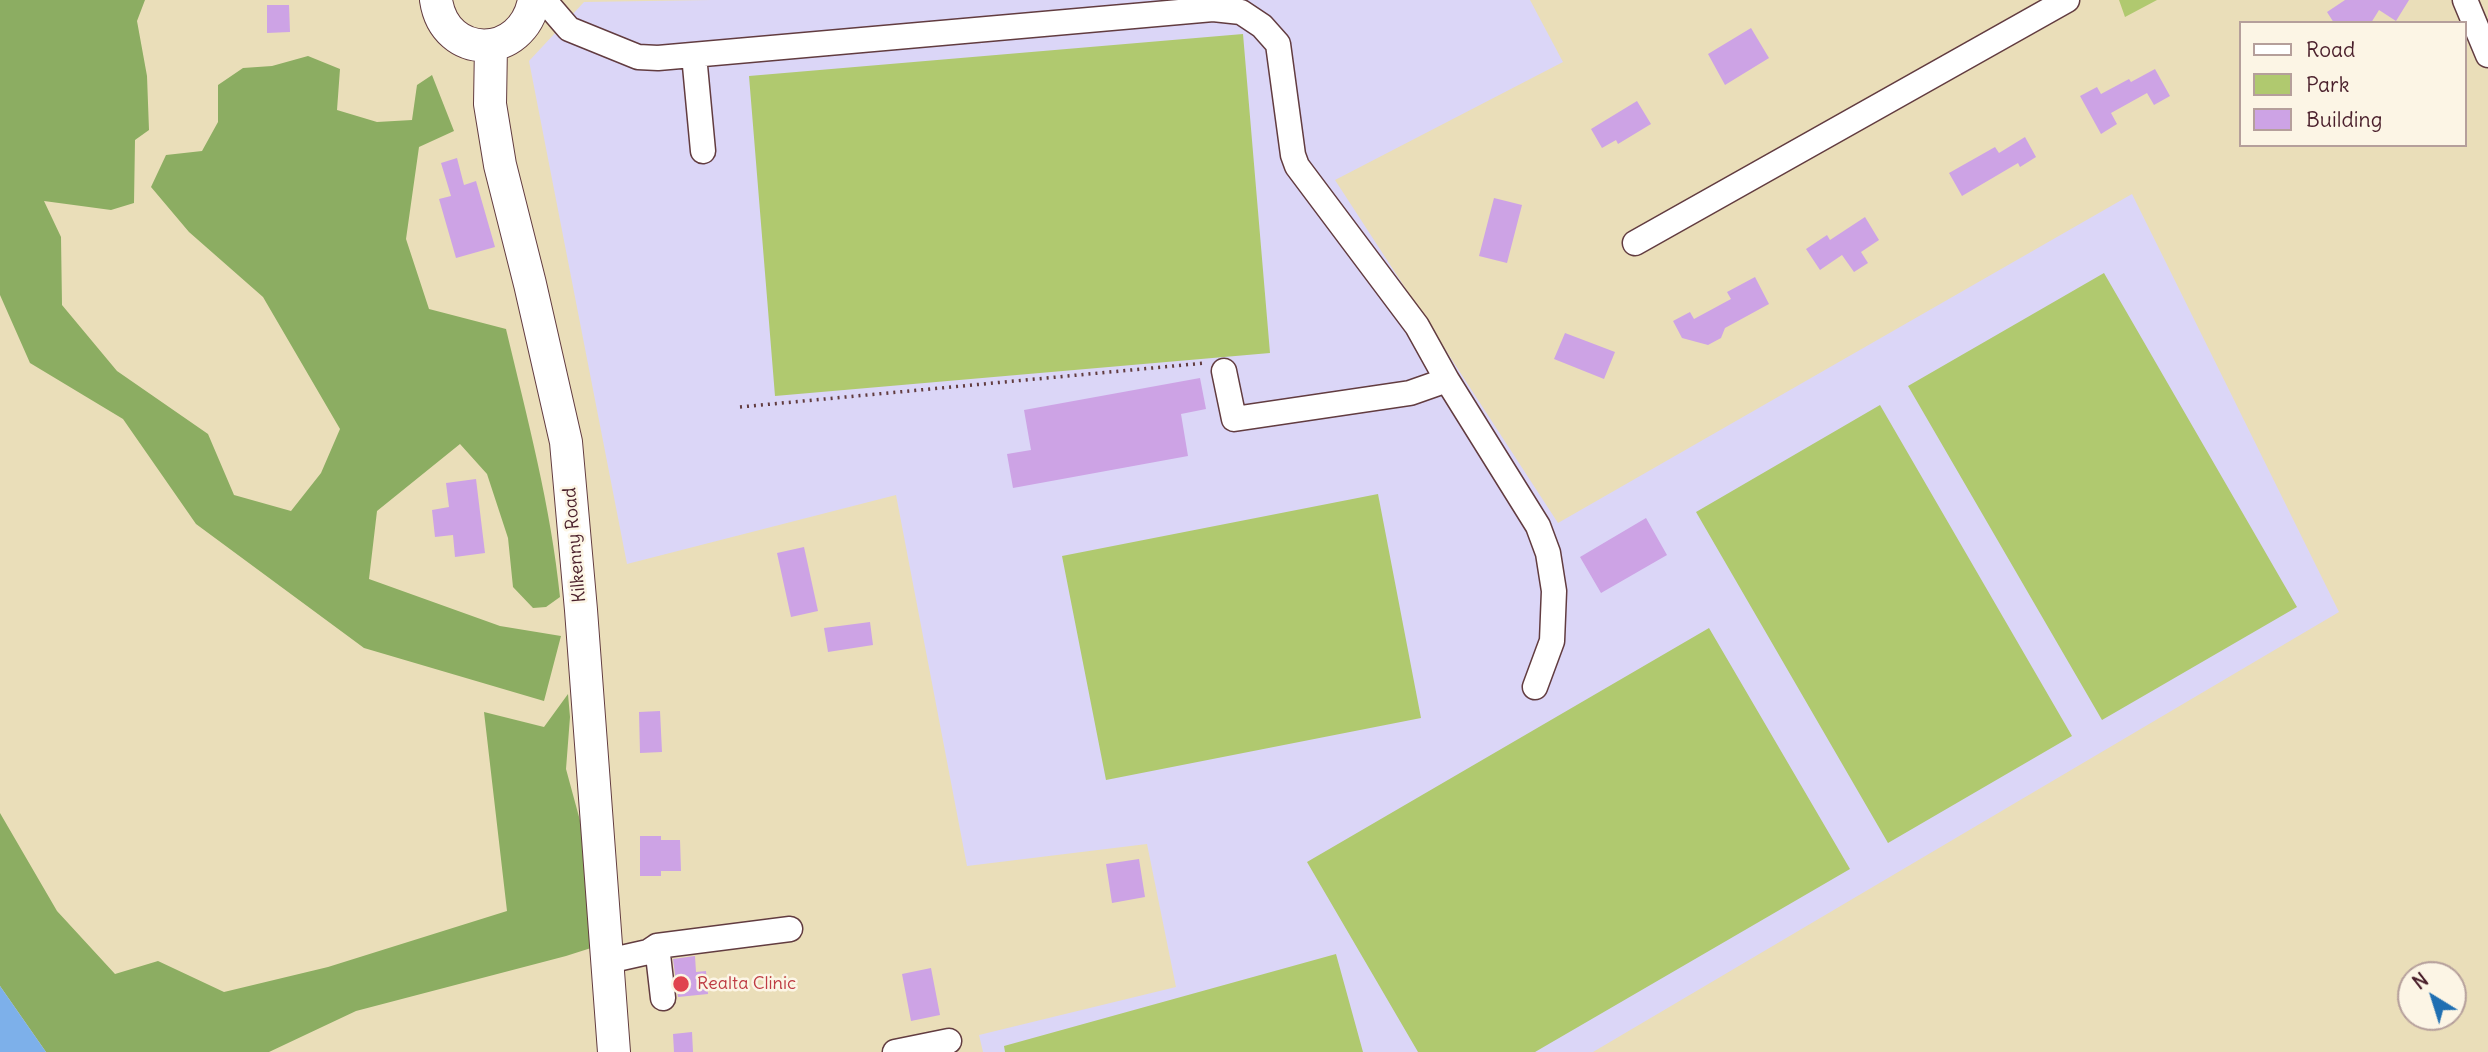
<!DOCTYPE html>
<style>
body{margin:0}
#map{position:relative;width:2488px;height:1052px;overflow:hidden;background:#eadeb9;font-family:Delius,sans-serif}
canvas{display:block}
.legend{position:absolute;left:2239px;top:21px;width:228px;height:126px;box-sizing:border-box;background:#fcf5e5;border:2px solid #b59f9b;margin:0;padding:9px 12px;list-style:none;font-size:21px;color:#4a1f2b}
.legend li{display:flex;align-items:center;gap:14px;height:35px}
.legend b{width:35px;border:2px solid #b59f9b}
.north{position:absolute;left:2397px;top:961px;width:70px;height:70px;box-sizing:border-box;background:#fcf5e5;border:2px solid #b59f9b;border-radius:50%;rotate:322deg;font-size:19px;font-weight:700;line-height:28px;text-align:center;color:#4a1f2b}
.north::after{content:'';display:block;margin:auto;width:24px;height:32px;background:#1f6fb2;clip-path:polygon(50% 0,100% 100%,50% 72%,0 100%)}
</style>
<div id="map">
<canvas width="2488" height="1052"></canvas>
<ul class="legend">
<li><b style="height:9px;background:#fff"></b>Road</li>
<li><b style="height:19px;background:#b0c96f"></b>Park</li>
<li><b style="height:19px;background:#cda3e5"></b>Building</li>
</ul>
<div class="north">N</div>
</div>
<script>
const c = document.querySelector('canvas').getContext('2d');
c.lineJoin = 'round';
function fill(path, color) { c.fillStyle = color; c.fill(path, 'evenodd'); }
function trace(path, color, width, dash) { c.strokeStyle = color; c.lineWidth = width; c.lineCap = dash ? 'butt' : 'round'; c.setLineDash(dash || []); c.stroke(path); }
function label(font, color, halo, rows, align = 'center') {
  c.font = font + ' Delius,sans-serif'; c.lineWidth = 5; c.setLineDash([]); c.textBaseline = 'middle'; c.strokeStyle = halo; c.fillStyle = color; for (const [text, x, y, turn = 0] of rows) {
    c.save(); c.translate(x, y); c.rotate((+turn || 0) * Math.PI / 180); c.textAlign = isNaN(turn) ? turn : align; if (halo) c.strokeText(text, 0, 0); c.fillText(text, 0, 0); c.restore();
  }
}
fill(new Path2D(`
 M711,0h819l33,62 -228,118 223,343 574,-329 207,418 -746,440h-610l-4,-17 197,-48 -29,-143 -180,22 -71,-371 -269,69 -98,-503 55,-59z`), '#dbd6f7');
fill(new Path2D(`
 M2119,0h38l-32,17z
 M1243,34l27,319 -495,43 -26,-320z
 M2104,273l193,334 -195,113 -194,-334z
 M1880,405l192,331 -184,107 -192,-331z
 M1378,494l43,224 -315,62 -44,-224z
 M1709,628l141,241 -315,183h-117l-111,-190z
 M1336,954l27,98h-358l-1,-6z`), '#b0c96f');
fill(new Path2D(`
 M0,0h145l-8,21 10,55 2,54 -14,10 -1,63 -23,7 -67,-9 17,36 1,68 55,66 91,63 26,61 57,16 30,-38 19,-44 -77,-132 -74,-65 -38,-45 15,-32 36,-4 16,-29v-37l25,-17 29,-2 36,-10 32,13 -3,41 40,12 35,-2 5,-35 15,-10 22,56 -35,16 -13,92 23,70 77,20c21,88 45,178 54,268l-14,10 -13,1 -20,-21 -5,-49 -21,-64 -27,-30 -83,67 -8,68 131,47 61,10 -17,65 -180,-53 -168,-124 -73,-105 -93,-56 -30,-68z
 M568,694l2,23 -4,52 19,70 6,109 -25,8 -210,55 -87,41h-223l-46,-66v-173l57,98 58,63 43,-13 66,31 104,-25 179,-56 -23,-199 60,15z`), '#8cad62');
fill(new Path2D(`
 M0,986l46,66h-46z`), '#7db0ea');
fill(new Path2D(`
 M2345,0h64l-13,21 -17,-11 -8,13h-37l-7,-11z
 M267,5h22l1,27 -23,1z
 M1751,28l18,30 -44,27 -17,-31z
 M2155,69l15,27 -16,9 -7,-12 -36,20 6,11 -16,10 -21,-38 17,-9 4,7 28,-15 2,3z
 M1637,101l14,23 -33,20 -2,-4 -14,8 -11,-19z
 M2025,137l11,20 -16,10 -2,-4 -56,33 -13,-23 46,-26 4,6z
 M457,158l7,27 12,-4 19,66 -39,11 -17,-59 12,-3 -10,-33z
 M1494,198l28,7 -15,58 -28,-7z
 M1865,217l14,23 -18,12 7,11 -14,9 -12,-17 -22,15 -14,-21 21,-14 3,5z
 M1755,277l14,27 -44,24 -4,10 -13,7 -26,-7 -9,-17 17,-9 4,7 37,-20 -4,-7z
 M1565,333l50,19 -11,27 -50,-20z
 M1200,378l6,31 -25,5 7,42 -175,32 -6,-34 24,-4 -7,-40z
 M476,479l9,74 -30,4 -2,-22 -18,2 -3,-27 17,-3 -3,-24z
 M1646,518l21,37 -66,38 -21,-36z
 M804,547l14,64 -27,6 -14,-64z
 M870,622l3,23 -45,7 -4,-24z
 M660,711l2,41 -22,1 -1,-41z
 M640,836h21v4h19l1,31h-20v5h-21z
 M1139,859l6,38 -33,6 -6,-39z
 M695,956l1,16 10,-1 2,23 -30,3 -5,-38z
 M931,968l9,47 -29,6 -9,-47z
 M692,1032l1,20h-19l-1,-18z`), '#cda3e5');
const minor = new Path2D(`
 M544,0l25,29 69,28 20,1 555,-49 28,3 21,14 16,18 15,111 4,11 120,160 30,54 91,146 10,27 6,38 -2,50 -17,46
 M2465,0l23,55
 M694,55l9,96
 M1635,243l432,-243
 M1224,371l10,48 176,-26 37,-13
 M657,946l6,52
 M608,961l40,-9 9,-6 133,-17
 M895,1052l54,-11`);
const major = new Path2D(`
 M436,0c9,61 87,60 98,0
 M491,45l-1,59 10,61 30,119 36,158 15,168 33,442`);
trace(minor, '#623c40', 27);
trace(major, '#623c40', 34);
trace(new Path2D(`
 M740,407l465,-44`), '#623c40', 3.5, [2, 5]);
trace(minor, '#fff', 24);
trace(major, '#fff', 32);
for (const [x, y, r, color] of [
 [681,984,9,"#e0444e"]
]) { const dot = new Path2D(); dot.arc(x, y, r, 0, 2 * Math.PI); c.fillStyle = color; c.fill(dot); trace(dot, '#fcf5e5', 2.5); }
label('18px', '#4a1f2b', '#fcf5e5', [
 ["Kilkenny Road",575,545,-95]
]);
label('18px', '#be3a42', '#fcf5e5', [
 ["Realta Clinic",697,984]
], 'left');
</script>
